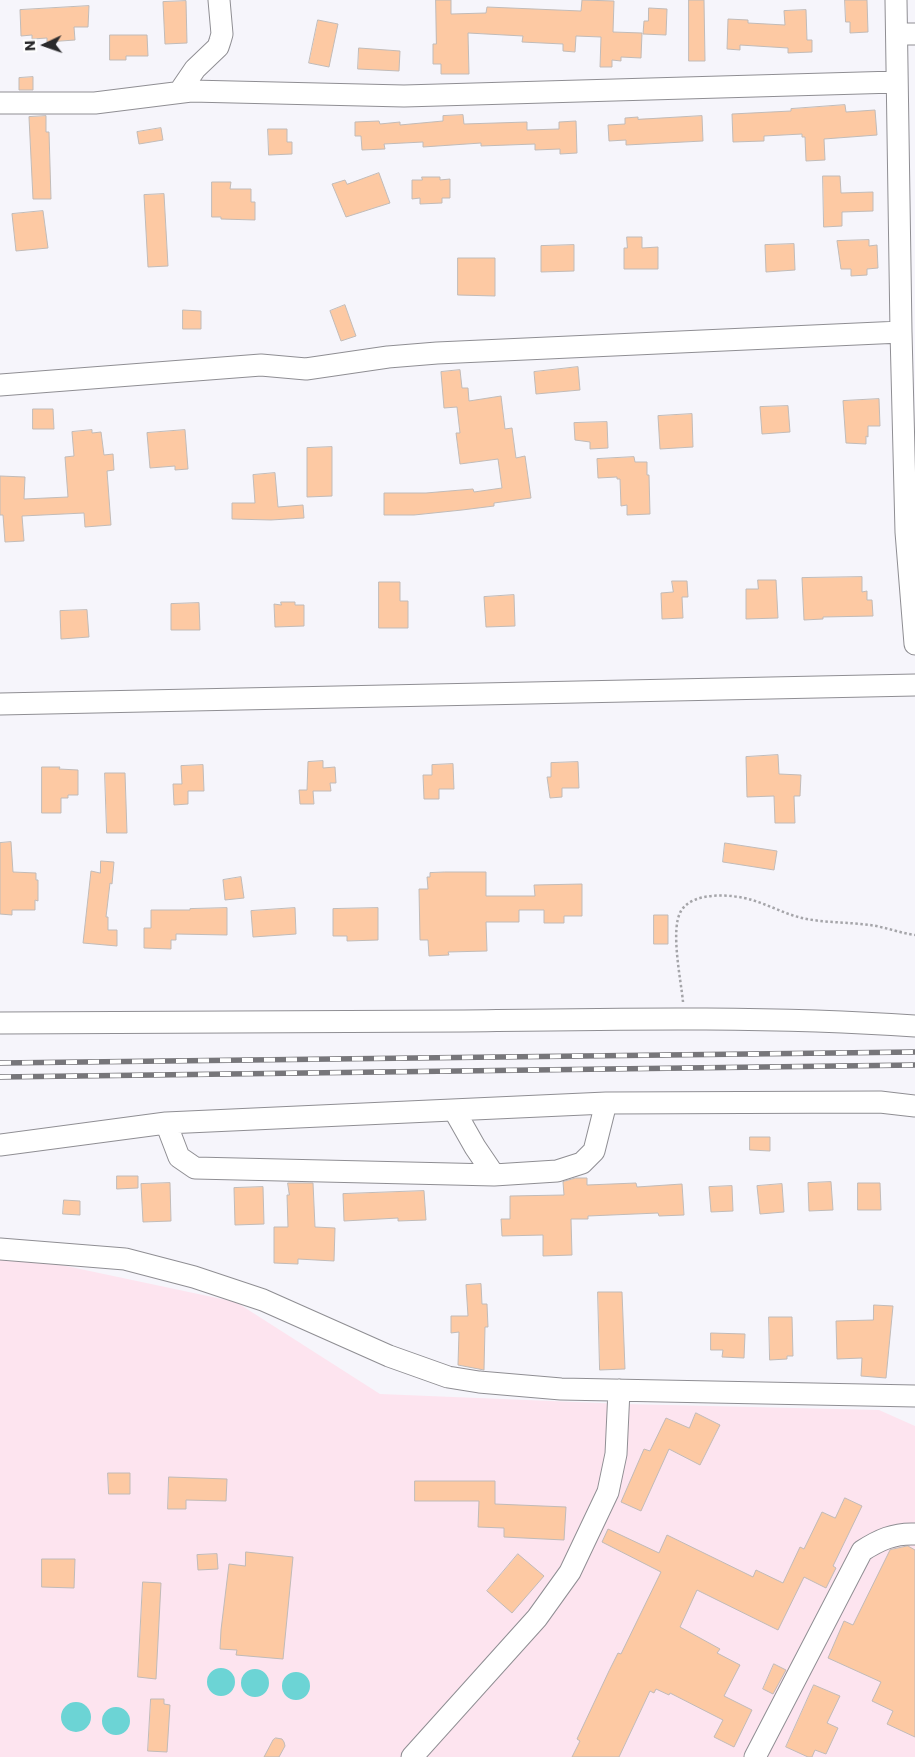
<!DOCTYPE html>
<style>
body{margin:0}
#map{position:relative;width:915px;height:1757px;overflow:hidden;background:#f6f5fb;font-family:Poppins,sans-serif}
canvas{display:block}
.north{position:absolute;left:20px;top:20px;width:50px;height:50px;-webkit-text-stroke:4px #fff;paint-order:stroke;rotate:267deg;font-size:14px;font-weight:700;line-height:20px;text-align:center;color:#2a2a2c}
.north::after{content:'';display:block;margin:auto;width:18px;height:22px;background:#2a2a2c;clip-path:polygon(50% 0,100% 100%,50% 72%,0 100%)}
</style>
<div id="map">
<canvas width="915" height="1757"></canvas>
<div class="north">N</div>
</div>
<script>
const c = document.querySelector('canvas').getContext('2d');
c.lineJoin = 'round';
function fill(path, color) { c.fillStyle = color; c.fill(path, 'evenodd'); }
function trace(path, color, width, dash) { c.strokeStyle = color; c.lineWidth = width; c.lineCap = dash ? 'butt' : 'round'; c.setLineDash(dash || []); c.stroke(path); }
fill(new Path2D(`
 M0,1252l236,50 144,92 244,10 255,6 36,16v331h-915z`), '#fde4ef');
fill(new Path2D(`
 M207 1682a14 14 0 1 1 28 0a14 14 0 1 1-28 0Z
 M241 1683a14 14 0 1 1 28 0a14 14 0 1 1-28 0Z
 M282 1686a14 14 0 1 1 28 0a14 14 0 1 1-28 0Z
 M61 1717a15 15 0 1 1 30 0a15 15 0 1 1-30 0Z
 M102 1721a14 14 0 1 1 28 0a14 14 0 1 1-28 0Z`), '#6cd4d5');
const building = new Path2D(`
 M436,0h15v14l35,-1 1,-6 94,4 1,-11 32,1 -1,31 29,1 -1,25 -20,-1v4l-9,-1v7h-12l1,-30 -25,-1 -1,16 -12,-1v-7l-41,-2 1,-6 -55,-3 1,41h-28v-10h-8v-20h3z
 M689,0h15l1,61h-16z
 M845,0h22l1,32 -18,1v-11h-4z
 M186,1l1,42 -22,1 -2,-42z
 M89,6l-1,21h-14l1,13 -28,2v-4l-15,1v-4l-11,1 -1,-26z
 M649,8l18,1 -1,26 -23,-1 1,-13h4z
 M806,10l1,30h5v12l-24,1v-5l-48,-3v5l-13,-1 1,-30 20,1v3l37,2 -1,-14z
 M318,20l20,4 -9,43 -20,-4z
 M110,35h37l1,21h-22v4h-16z
 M359,48l41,3 -1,20 -41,-2z
 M33,77v13h-14v-12z
 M845,105l1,7 29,-2 2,25 -53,4 1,21 -19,1 -1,-24h-3v-3l-38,2v5l-31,1 -1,-28 59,-3v-2z
 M463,115l1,9 63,-2v8l32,-1v-7l17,-1 1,32 -17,1v-5l-25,1v-6l-54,2v-3l-58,4v-5l-39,2 1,5 -23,1 -1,-14h-6v-14l24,-1 1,3 20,-2v3l43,-4v-5z
 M46,116v16h3l2,67h-18l-4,-82z
 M702,116l1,25 -77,4v-5l-17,1 -1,-16 17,-1v-6l13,-1v2z
 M161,128l2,12 -24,4 -2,-12z
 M268,129h19v13h5v12l-23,1z
 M379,173l11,30 -44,14 -14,-33 13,-4 2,4z
 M823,176h17l1,17 32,-1v19l-31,1v14l-18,1z
 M422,177h18v3l10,-1v19h-8v5l-22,1v-6l-8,1v-19h10z
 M212,182h19l-1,7h21v13h4v18l-34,-1v-2h-9z
 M164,194l4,72 -20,1 -4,-72z
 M43,211l5,37 -32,3 -4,-37z
 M627,237h15v11l16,-1v22h-34v-21h3z
 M869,240v6l8,-1 1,23 -11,1v6l-16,1v-7h-10l-4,-28z
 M794,244l1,26 -29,2 -1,-27z
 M574,245v26l-33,1v-26z
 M458,258h37v38l-37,-1z
 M345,305l11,31 -15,5 -11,-30z
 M183,310l18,1v18h-18z
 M578,367l2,23 -44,4 -2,-22z
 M460,370l2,18h6l1,13 32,-5 4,33 7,-1 4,30 9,-2 6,42 -37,5v3l-32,4 -48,5h-30v-22h42l47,-4 1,3 28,-4 -4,-29 -38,5 -4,-31h4l-3,-26 -13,1 -3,-36z
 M879,399l1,27h-12v11l-2,-1v8l-20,-1 -3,-42z
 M788,406l2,26 -28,2 -2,-27z
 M33,409h20l1,20h-21z
 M692,414l1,33 -33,2 -2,-33z
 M607,422l1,26 -18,1v-7l-15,-2 -1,-17z
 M92,430v3l9,-1 3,23 9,-1 1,16 -7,1 4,54 -26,2 -1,-14 -62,3 2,25 -19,1 -2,-27h-3v-39l25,1 -1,22 44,-2 -3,-40 9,-1 -2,-24z
 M185,430l3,39 -13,1v-4l-25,2 -3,-35z
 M332,447v49l-25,1v-49z
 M634,457l1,5h12v13h2l1,39 -23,1v-10l-6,1 -1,-27h-3v-2l-19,1 -1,-19z
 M275,473l3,34 25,-2 1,13 -33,2 -39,-1v-16h23l-2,-28z
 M862,577v15l5,-1v9h5l1,16 -50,1v2l-19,1 -2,-42z
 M758,580h18l2,38 -32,1v-30h12z
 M672,581h15l1,16h-6l1,21 -21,1 -1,-26 12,-1z
 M379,582h21v19h8v27h-29z
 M514,595l1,31 -29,1 -2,-30z
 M281,602h14v3h9v21l-29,1 -1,-23 7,1z
 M199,603l1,27h-29v-26z
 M87,610l2,27 -28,2 -1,-28z
 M778,755l1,19 22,1 -1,21h-6l1,27h-20l-1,-27 -27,1 -1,-40z
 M323,761v7l12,-1 1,16h-6l1,8h-18l1,13h-14l-1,-14h8l1,-28z
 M578,762l1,26h-17v9l-12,1 -3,-21h4v-14z
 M453,764l1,25h-15v10h-15l-1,-24h9v-10z
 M203,765l1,26h-16v13l-14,1 -1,-21h9l-1,-18z
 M42,767h18l-1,2 19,1v25h-10v3h-7v15h-19z
 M105,773h20l2,60h-20z
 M11,842l2,30 23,1v7h2v21l-3,-1v10h-23v5l-12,-1v-71z
 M725,843l52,8 -3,19 -51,-8z
 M101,861l13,1 -2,22 -2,-1 -4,34h2v13h9v16l-34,-3 8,-72 9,2z
 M445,872h41v24h49l-1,-11 48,-1v32h-18v7h-20v-13h-25v12h-33l1,29 -39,1 1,3 -20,1 -1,-16h-8l-1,-51h9l-1,-12h3v-4z
 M241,877l3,21 -19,2 -2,-20z
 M227,908v27l-51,-1v6h-5v9l-27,-1v-20h7v-18h39v-1z
 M295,908l1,26 -43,3 -2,-26z
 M378,908v32l-31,1v-5h-14v-27z
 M654,915h14v29h-14z
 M750,1137h20v14l-20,-1z
 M117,1176h21v12l-21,1z
 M576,1178h11v7l49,-2 1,4 45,-3 2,31 -25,1 -1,-3 -70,3v3h-17l1,36 -29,1v-21l-41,1 -1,-17h9v-23l54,-1 -1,-13z
 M831,1182l2,28 -24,1 -1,-28z
 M170,1183l1,38 -28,1 -2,-38z
 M288,1183h25l2,44 20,1 -1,33 -36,-2v5l-24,-1v-36h14l-1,-32h2z
 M858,1183h22l1,27h-23z
 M782,1184l2,28 -24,2 -3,-28z
 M732,1186l1,25 -22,1 -2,-25z
 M263,1187l1,37 -29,1 -1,-37z
 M424,1191l2,29 -28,1v-3l-54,3 -1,-27z
 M64,1200l16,1v14l-17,-1z
 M481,1284l1,20h5l1,23h-3l-1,43 -26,-5 1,-33 -8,1v-17h17l-2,-31z
 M598,1292h24l3,77 -25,1z
 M874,1305l19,1 -7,72 -25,-2 1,-18 -25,1 -1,-38 37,-1z
 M769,1317h23l1,39h-6v3l-17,1z
 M711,1333l34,1 -1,24 -22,-1 1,-7h-12z
 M696,1413l24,12 -20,40 -31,-16 -28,62 -20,-9 23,-53 6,2 16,-33 23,10z
 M108,1473h22v21h-21z
 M169,1477l58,2 -1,22 -40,-1v9h-18z
 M415,1481h80v23l71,3 -2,33 -60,-3v-9l-26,-1 1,-26h-64z
 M845,1498l17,8 -29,60 3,2 -10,20 -22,-11 -26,53 -81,-40 -17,37 40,22 -3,4 23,12 -16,31 28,14 -18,37 -20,-10 9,-17 -53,-27 -1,2 -13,-6 -2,4 -4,-2 -31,66h-47l8,-16 -3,-2 32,-68 9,-18 3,1 40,-82 -59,-30 6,-13 51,24 8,-18 86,42 3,-7 27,13 17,-36 4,2 18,-37 13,6z
 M908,1546l7,4v187l-28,-13 6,-13 -21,-10 9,-19 -53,-24 16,-37 9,4 37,-75z
 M246,1552l47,5 -10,102 -47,-4 1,-5 -17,-1 1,-19 8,-66 16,2z
 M217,1554l1,15 -20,1 -1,-15z
 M518,1554l26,22 -32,37 -25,-22z
 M42,1559h33l-1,29 -32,-1z
 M143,1582l18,1 -5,96 -18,-2z
 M774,1664l12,6 -13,24 -10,-5z
 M814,1685l26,11 -13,27 11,5 -12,26 -11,-4 -3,7h-4l-22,-10z
 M151,1699h13v5l6,1 -3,47 -19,-1z
 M276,1738l6,1 2,3 1,4 -6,11h-15l9,-17z`);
fill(building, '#fdc9a3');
trace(building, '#c1bbb8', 1);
const minor = new Path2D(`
 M896,0l5,332 5,200 9,112
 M897,34h18
 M180,91l15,-22 23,-22 2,-6 2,-7 -3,-34
 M0,103h95l96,-12 213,5 492,-14
 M0,385l261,-20 45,4 82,-12 49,-4 464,-21
 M0,704l915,-19
 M0,1023c155,0 310,0 464,-2 151,-2 301,-5 451,5
 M454,1110l21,37 19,28
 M166,1123l13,34 16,11 299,7 63,-4 25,-8 12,-12 12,-48
 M0,1145l166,-22 440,-20 274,-1 35,4
 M0,1249l125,10 69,18 69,23 126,56 59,21 31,5 82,7 354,7
 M412,1757l125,-139 33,-46 38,-80 8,-38 3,-64
 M755,1757l107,-206c17,-11 32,-18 53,-17`);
trace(minor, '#8f8e93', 23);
trace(new Path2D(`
 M683,1002c-2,-22 -13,-73 -2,-91 12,-20 51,-17 71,-11 17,5 33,14 50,18 22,5 46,4 68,7 15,2 30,8 45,10`), '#a5a5a9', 2.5, [2.5, 2.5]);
trace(minor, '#fff', 21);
const rail = new Path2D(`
 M0,1063l915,-11
 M0,1077l915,-12`);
trace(rail, '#77767a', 5.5);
trace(rail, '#fff', 4, [11]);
</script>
